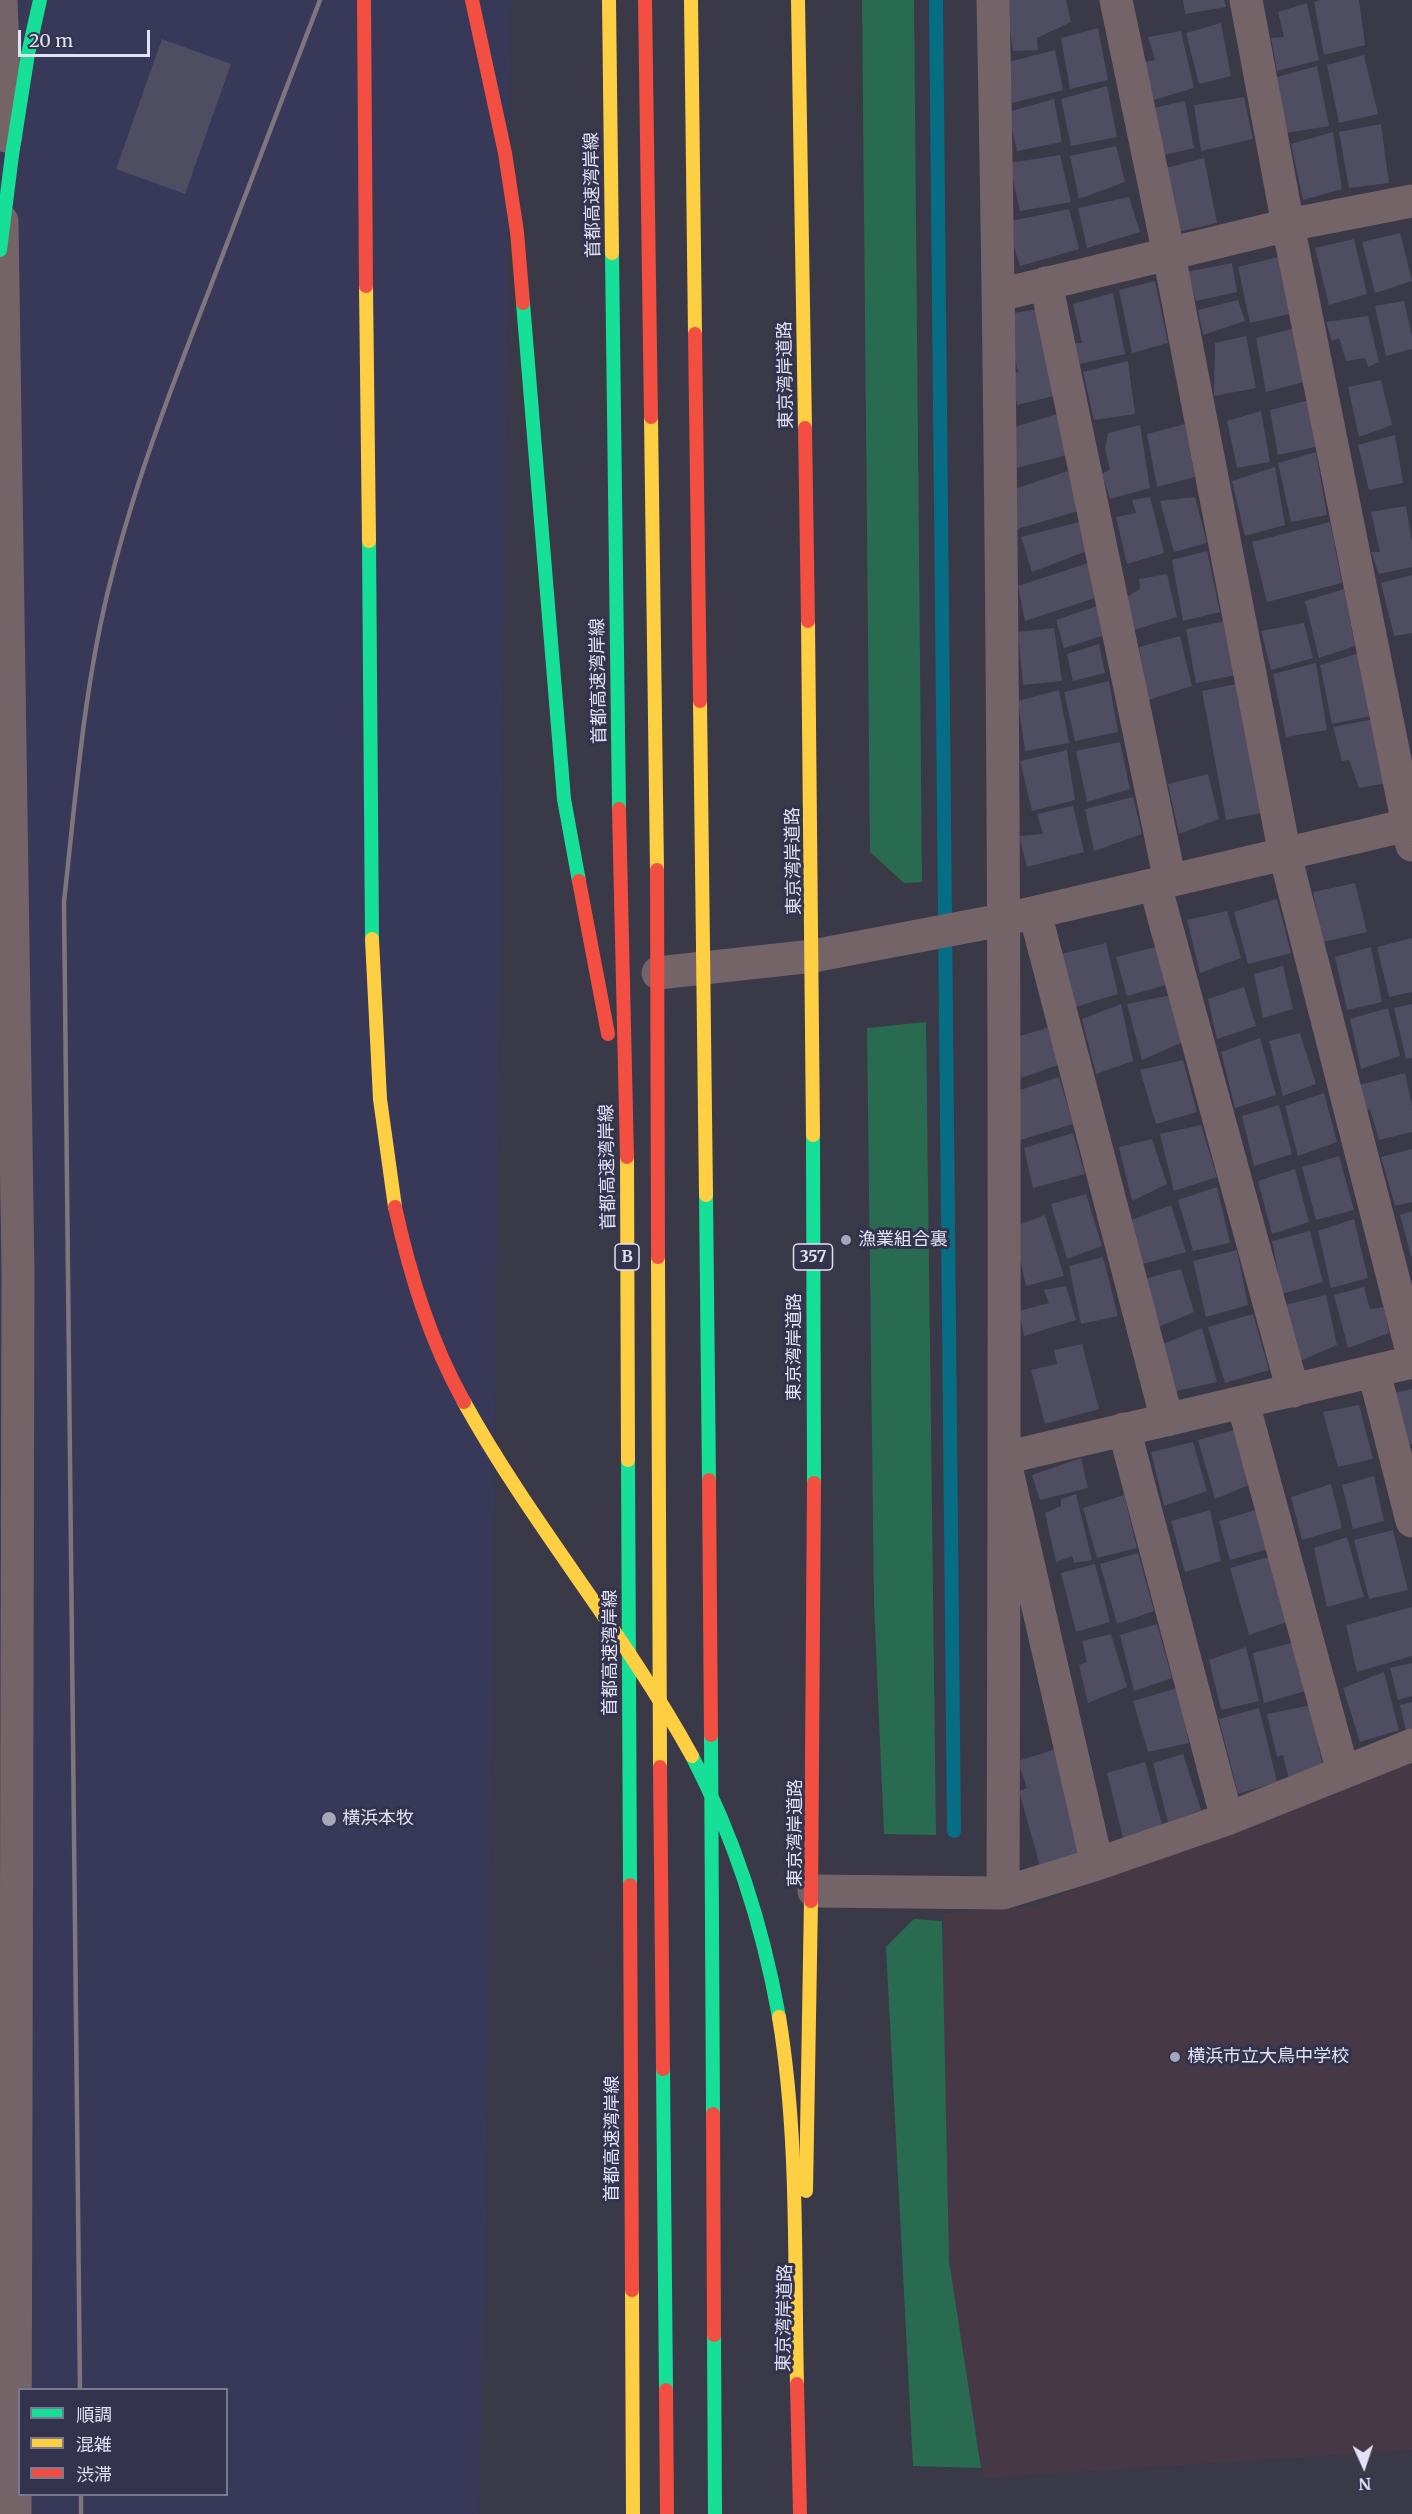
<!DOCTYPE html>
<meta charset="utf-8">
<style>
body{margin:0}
#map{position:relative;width:1412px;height:2514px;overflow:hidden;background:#393948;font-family:Merriweather,"Noto Sans JP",serif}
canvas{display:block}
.legend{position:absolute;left:18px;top:2388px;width:210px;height:108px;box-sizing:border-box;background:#33334e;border:2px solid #797990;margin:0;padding:8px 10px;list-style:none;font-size:18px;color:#e1e2f4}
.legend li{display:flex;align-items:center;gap:12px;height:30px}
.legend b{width:30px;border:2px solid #797990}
.north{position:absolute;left:1334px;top:2436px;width:60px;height:60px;-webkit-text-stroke:4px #33334e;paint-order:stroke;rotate:177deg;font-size:16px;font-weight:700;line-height:24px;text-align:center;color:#e1e2f4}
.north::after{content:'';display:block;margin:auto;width:21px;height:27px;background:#e1e2f4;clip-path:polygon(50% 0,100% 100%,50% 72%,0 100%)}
.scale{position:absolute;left:18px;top:30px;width:132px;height:27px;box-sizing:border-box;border:3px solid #e1e2f4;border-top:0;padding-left:8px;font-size:18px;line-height:21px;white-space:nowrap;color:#e1e2f4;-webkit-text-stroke:4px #33334e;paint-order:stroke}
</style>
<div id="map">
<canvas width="1412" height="2514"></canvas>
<ul class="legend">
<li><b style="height:8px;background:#16e098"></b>順調</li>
<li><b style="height:8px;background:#ffcf43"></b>混雑</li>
<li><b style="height:8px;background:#f24e42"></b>渋滞</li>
</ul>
<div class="north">N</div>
<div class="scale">20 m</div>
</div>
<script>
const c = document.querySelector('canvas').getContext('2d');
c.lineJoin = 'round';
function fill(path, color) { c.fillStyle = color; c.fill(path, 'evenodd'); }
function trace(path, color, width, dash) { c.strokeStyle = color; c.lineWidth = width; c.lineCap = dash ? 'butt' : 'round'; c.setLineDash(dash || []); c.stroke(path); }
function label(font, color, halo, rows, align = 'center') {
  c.font = font + ' Merriweather,"Noto Sans JP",serif'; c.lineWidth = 6; c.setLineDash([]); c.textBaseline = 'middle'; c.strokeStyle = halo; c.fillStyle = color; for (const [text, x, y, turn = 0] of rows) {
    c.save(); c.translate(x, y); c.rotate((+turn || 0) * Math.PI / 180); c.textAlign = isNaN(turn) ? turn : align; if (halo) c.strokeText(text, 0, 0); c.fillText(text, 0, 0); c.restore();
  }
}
fill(new Path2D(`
 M0,0h511l-25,2233 -7,281h-479zM20,2390h206v104h-206z`), '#383858');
fill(new Path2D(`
 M1412,1759v691l-428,28 -52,-277 12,-288 88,-7z`), '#463845');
fill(new Path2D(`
 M862,0h52l8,882 -18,1 -34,-31z
 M926,1022l10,813 -52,-1 -10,-230 -7,-576z
 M914,1919l28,2 7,340 32,207 -68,-2 -27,-519z`), '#296b50');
trace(new Path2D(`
 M936,0l18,1831`), '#066d85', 14);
fill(new Path2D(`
 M1006,0h60l5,22 -34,16 1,12 -25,1z
 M1183,0h41l2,7 -41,7z
 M1320,0h39l6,45 -41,10 -10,-53z
 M1307,3l12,57 -42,11 -6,-33 13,-1 -6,-25z
 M1221,23l10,53 -32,8 -13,-51z
 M1098,28l10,52 -38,9 -9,-51z
 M1181,31l13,57 -41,12 -8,-38 10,-2 -7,-23z
 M162,39l69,25 -46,130 -69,-25z
 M1055,50l8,40 -51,13 -7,-40z
 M1364,55l14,59 -39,9 -12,-58z
 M1317,66l12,60 -43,7 -9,-56z
 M1107,86l10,51 -46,9 -10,-47z
 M1244,97l9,42 -52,12 -7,-46z
 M1054,99l8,43 -45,9 -9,-39z
 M1185,101l9,47 -33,8 -8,-48z
 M1381,124l8,59 -40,5 -10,-56z
 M1333,132l9,57 -39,11 -12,-56z
 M1116,146l9,36 -46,17 -9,-43z
 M1060,155l11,47 -51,9 -11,-48z
 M1204,158l13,65 -40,9 -15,-63z
 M1129,197l11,35 -53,16 -9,-40z
 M1069,209l10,40 -59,17 -14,-44z
 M1400,233l12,48 -37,12 -13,-51z
 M1354,239l13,55 -38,11 -14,-57z
 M1278,257l11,57 -39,9 -12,-56z
 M1232,263l5,29 -41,9 -10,-29z
 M1155,281l13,62 -36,10 -13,-63z
 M1113,293l12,61 -45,10 -6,-21h8l-9,-39z
 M1238,300l7,21 -42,14 -5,-25z
 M1404,301l8,35v13l-26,7 -11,-50z
 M1039,309l15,87 -37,9 -7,-32 8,-1 -6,-28 1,-31z
 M1368,316l11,46 -11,5 -3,-9 -19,3 -7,-23 -7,3 -6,-19z
 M1295,328l9,54 -38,10 -10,-54z
 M1246,336l10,52 -42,8 1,-53z
 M1128,361l7,53 -41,6 -11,-48z
 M1381,380l11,45 -33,12 -11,-50z
 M1313,399l7,47 -42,9 -8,-45z
 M1261,411l9,51 -33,6 -10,-47z
 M1057,414l11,41 -52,13 -11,-38z
 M1185,424l10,53 -38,10 -10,-53z
 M1140,425l10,63 -40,11 -8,-25 8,-5 -5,-20 3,-16z
 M1395,435l8,48 -34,7 -11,-45z
 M1316,452l11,63 -36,7 -13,-59z
 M1275,467l10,58 -40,11 -13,-55z
 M1068,471l10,40 -64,19 -5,-39z
 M1150,497l14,56 -37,11 -11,-47 20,-4 -4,-13z
 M1195,497l12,46 -33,9 -14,-51z
 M1406,506l6,36v25l-33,7 -8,-22h9l-9,-40z
 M1079,522l8,29 -55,21 -11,-35z
 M1330,522l12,61 -75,19 -15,-60z
 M1207,551l13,61 -37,9 -11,-61z
 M1088,563l7,35 -70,23 -7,-35z
 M1167,574l10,43 -43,13 -7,-33 13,-8 -1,-10z
 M1412,575v58l-18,3 -13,-53z
 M1344,589l11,57 -36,12 -14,-57z
 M1097,606l5,30 -38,12 -8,-28z
 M1226,621l10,54 -40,8 -10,-54z
 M1304,623l9,35 -42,12 -10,-39z
 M1054,628l8,53 -39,4 -5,-53z
 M1180,636l12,50 -44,14 -9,-53z
 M1099,644l6,29 -32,8 -6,-27z
 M1359,653l11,63 -38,8 -12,-59z
 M1316,663l11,67 -41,7 -13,-63z
 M1109,681l9,51 -43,9 -11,-49z
 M1241,683l25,129 -40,8 -24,-129z
 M1059,690l10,53 -44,8 -7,-50z
 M1375,719l13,64 -29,5 -10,-28 -7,1 -9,-34z
 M1120,742l10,47 -43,13 -11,-51z
 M1067,750l8,50 -43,11 -12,-50z
 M1208,774l11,45 -40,15 -11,-50z
 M1133,797l9,37 -48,17 -9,-42z
 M1073,806l11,46 -57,15 -8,-31 24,-2 -6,-20z
 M1355,883l12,49 -44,10 -10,-50z
 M1277,899l14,54 -43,11 -14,-52z
 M1227,911l14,47 -41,15 -13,-53z
 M1412,938v54l-23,5 -12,-50z
 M1106,943l12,51 -43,13 -14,-53z
 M1159,946l11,38 -43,12 -11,-39z
 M1371,947l11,55 -35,8 -12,-53z
 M1283,966l10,43 -30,9 -9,-44z
 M1244,987l12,39 -39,13 -9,-40z
 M1171,995l12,47 -41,18 -15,-56z
 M1121,1004l12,57 -37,13 -14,-55z
 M1412,1004v54l-6,1 -12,-51z
 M1388,1008l12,48 -39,13 -11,-50z
 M1051,1027l7,38 -37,13 -5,-41z
 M1300,1033l16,51 -33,12 -14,-55z
 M1260,1038l16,57 -41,13 -14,-56z
 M1183,1060l14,52 -41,12 -16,-54z
 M1405,1073l7,33v26l-33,8 -9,-31 -8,3 -6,-26z
 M1059,1077l14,47 -56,17 -6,-48z
 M1324,1093l13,49 -39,14 -13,-50z
 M1279,1105l13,49 -38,12 -12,-50z
 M1201,1125l16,52 -43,14 -14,-57z
 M1073,1133l12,41 -52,14 -9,-40z
 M1152,1139l15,45 -35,17 -13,-54z
 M1412,1149v53l-17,4 -14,-49z
 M1339,1156l15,54 -38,10 -14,-53z
 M1295,1169l14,53 -37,12 -14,-53z
 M1217,1187l13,56 -37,8 -15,-51z
 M1086,1194l16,52 -35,13 -16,-55z
 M1171,1205l15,47 -43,12 -12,-44z
 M1412,1211v45h-1l-11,-41z
 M1045,1215l19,61 -38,10 -8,-37 -2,-23z
 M1354,1219l14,59 -37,10 -13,-57z
 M1310,1231l13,51 -41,12 -10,-53z
 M1237,1250l11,55 -42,12 -13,-56z
 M1103,1257l15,59 -37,8 -12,-58z
 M1181,1269l13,43 -38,16 -12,-49z
 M1066,1286l10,34 -52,16 -5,-25 30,-8 -5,-13z
 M1364,1287l6,22 14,-2 5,26 -41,15 -14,-53z
 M1326,1295l11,50 -37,16 -15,-56z
 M1253,1314l16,56 -44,13 -17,-56z
 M1202,1328l15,54 -41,9 -13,-47z
 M1082,1344l17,65 -54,15 -14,-54 26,-6 -3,-14z
 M1412,1389v55l-4,1 -14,-52z
 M1359,1405l14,54 -35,8 -15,-55z
 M1241,1428l13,55 -39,16 -17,-59z
 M1193,1442l14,49 -43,15 -13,-54z
 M1081,1458l7,30 -48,12 -8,-25z
 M1374,1476l10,45 -31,8 -11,-44z
 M1331,1484l11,44 -40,12 -11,-43z
 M1076,1494l16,66 -18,3 -2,-7 -16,6 -11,-49 16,-7v-7z
 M1124,1495l13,53 -40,10 -14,-50z
 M1262,1508l10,40 -42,12 -11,-39z
 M1210,1510l11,51 -36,11 -14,-51z
 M1393,1530l15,60 -39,9 -15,-59z
 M1347,1537l17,60 -37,10 -13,-59z
 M1138,1553l16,58 -37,13 -17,-60z
 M1272,1556l18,65 -41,14 -19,-67z
 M1095,1564l15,58 -34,10 -15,-59z
 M1412,1607v49l-55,16 -11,-47z
 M1157,1624l15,54 -38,13 -14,-56z
 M1111,1634l16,53 -39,16 -9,-38 8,-3 -5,-21z
 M1295,1642l14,48 -45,13 -11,-50z
 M1246,1647l13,54 -38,9 -12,-50z
 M1412,1663v33l-14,4 -8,-32z
 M1384,1672l15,58 -39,12 -17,-54z
 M1177,1688l12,55 -41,9 -15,-51z
 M1412,1702v27l-6,2 -6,-26z
 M1312,1705l13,37 -7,4 5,19 -34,15 -6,-25 -6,2 -10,-43z
 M1259,1708l18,74 -39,12 -19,-75z
 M1059,1748l28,102 -47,16 -21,-75 8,-3 -9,-27z
 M1183,1754l18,56 -33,12 -15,-59z
 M1145,1762l18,66 -39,14 -17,-69z`), '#4e4d62');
trace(new Path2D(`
 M1,0l5,136
 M993,0c13,631 12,1262 10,1893
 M1116,0l53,255 116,600 127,497
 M1246,0l42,225 124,620
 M2,221l16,1051 -3,1242
 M1046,283l124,598
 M999,295l289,-70 124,-24
 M1155,885l138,506
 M1035,913l132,507
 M658,973l155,-17 189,-36 410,-96
 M1374,1372l38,149
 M1243,1403l100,369
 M1124,1429l103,390
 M1097,1864l-93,-406 408,-96
 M814,1891l189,2 94,-29 130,-45 185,-74`), '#746367', 33);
trace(new Path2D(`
 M12,155l16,-101 12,-54
 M612,253l7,556
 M523,303l41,496 15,82
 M369,541l3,398
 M813,1135l1,348
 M628,1460l2,425
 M663,2069l3,321`), '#16e098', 14);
trace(new Path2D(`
 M609,0l3,253
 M798,0l7,428
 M366,286l3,255
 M651,417l6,453
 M808,621l5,514
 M627,1157l1,303
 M658,1257l2,510
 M806,2191l5,-290
 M632,2290l1,224`), '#ffcf43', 14);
trace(new Path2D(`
 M364,0l2,286
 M472,0l33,153 12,79 6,71
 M645,0l6,417
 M805,428l3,193
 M619,809l8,348
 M657,870l1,387
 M579,881l29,153
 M660,1767l3,302
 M630,1885l2,405
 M811,1901l3,-418
 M666,2390l1,124`), '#f24e42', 14);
trace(new Path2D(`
 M80,2390l-16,-1488c12,-108 20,-218 47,-323 25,-100 62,-196 99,-291 37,-96 74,-192 110,-288
 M81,2494v20`), '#7f757c', 4.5);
trace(new Path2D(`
 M0,250l12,-95
 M706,1195l3,285
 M711,1735l2,379
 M692,1756c42,81 71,171 87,261
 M714,2335l1,179`), '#16e098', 14);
trace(new Path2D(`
 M691,0l4,334
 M700,701l6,494
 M372,939l8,160 15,108
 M464,1402c68,123 160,230 228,354
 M779,2017c20,121 15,245 18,367`), '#ffcf43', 14);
trace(new Path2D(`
 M695,334l5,367
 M395,1207c15,68 35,134 69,195
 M709,1480l2,255
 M713,2114l1,221
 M797,2384l3,130`), '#f24e42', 14);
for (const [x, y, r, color] of [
 [846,1240,6,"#a6a7b8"],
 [329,1819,8,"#a6a7b8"],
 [1175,2057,6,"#a6a7b8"]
]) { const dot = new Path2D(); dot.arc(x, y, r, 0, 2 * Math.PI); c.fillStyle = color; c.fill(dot); trace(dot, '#33334e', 2); }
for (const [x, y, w] of [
 [627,1257,24],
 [813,1257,39]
]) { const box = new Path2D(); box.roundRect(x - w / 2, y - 13, w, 26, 4.5); c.fillStyle = '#33334e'; c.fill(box); trace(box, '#e1e2f4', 1.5); }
label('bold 16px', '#e1e2f4', null, [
 ["B",627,1257],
 ["357",813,1257]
]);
label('18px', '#e1e2f4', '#33334e', [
 ["首都高速湾岸線",593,195,-91],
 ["東京湾岸道路",786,375,-91],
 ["首都高速湾岸線",599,681,-91],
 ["東京湾岸道路",794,861,-91],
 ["首都高速湾岸線",608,1167,-91],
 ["東京湾岸道路",795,1347,-90],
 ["首都高速湾岸線",611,1653,-90],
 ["東京湾岸道路",796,1833,-90],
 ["首都高速湾岸線",613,2139,-90],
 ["東京湾岸道路",785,2318,-89]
]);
label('18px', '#e1e2f4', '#33334e', [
 ["漁業組合裏",858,1240],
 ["横浜本牧",342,1819],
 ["横浜市立大鳥中学校",1187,2057]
], 'left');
</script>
